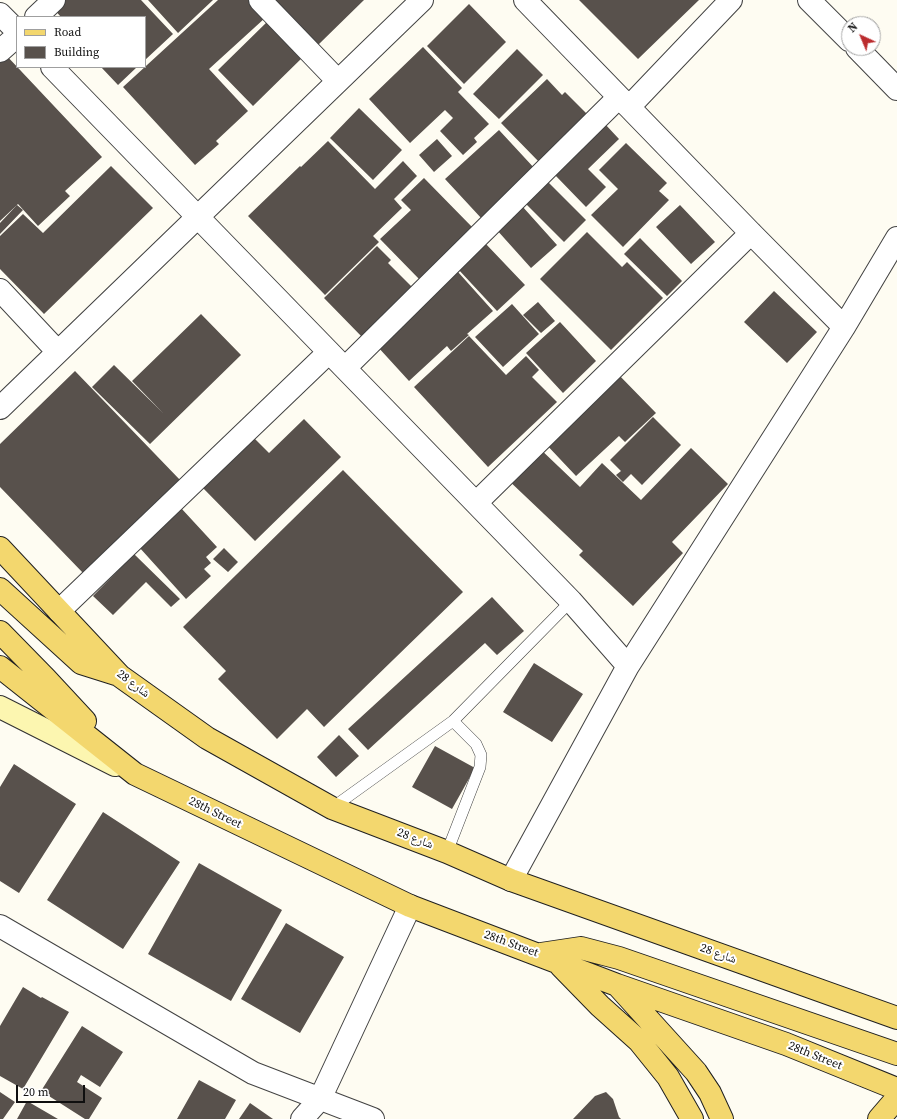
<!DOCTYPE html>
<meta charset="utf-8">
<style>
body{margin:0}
#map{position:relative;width:897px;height:1119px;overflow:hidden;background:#fefcf2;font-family:"Source Serif 4",serif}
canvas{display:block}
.legend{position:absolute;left:16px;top:16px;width:130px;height:52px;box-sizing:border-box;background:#fff;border:1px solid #9f9f9f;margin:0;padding:5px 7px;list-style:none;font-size:12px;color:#0f0f0f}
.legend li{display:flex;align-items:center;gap:8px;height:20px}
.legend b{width:20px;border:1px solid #9f9f9f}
.north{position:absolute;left:841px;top:16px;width:40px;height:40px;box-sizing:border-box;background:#fff;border:1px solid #9f9f9f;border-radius:50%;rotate:316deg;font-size:11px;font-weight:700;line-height:16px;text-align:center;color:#0f0f0f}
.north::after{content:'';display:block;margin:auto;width:14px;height:18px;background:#bb2c2e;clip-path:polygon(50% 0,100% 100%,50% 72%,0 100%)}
.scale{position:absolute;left:16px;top:1085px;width:69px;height:18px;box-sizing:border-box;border:2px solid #0f0f0f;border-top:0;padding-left:5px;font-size:12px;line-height:14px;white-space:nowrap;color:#0f0f0f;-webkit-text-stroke:3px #fff;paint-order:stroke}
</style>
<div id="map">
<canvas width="897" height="1119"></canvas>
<ul class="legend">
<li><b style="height:5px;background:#f3d76e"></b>Road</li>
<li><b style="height:11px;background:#58514c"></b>Building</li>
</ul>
<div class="north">N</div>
<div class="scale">20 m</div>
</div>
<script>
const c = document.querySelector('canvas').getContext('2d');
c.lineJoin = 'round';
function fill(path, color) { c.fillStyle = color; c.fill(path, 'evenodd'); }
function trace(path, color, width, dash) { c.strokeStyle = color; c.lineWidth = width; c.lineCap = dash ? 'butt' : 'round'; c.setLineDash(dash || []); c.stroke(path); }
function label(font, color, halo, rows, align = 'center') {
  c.font = font + ' "Source Serif 4","Noto Naskh Arabic",serif'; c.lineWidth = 4; c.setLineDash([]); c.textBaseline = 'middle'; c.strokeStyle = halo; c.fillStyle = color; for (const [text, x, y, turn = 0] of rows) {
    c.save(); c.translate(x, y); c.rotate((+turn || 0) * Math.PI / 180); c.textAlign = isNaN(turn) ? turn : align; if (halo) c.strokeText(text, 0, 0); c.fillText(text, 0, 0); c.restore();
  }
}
fill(new Path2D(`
 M57,0h84l32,34 -28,26v-43h-84l-10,-11z
 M148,0h65l-35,33z
 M218,0h31l16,18 -56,51 39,42 -32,30 3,3 -24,21 -72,-78z
 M274,0h90l-46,45z
 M579,0h120l-61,59z
 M469,4l37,38 -42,42 -37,-38z
 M269,20l35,36 -51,50 -35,-36z
 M423,47l39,41 -4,4 31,32 -15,14 3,4 -14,13 -23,-24 13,-13 -8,-8 -35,33 -41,-44z
 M517,49l26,26 -44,44 -26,-25z
 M5,54l97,103 -37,34 5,5 -32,30 -20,-22 -18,17v-163z
 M101,67h36l-19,18z
 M547,79l15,16 3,-3 24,24 -49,47 -39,-40z
 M359,108l43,42 -29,30 -43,-42z
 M605,124l14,15 -31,30 18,18 -20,20 -32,-33z
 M499,130l37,40 -54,49 -37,-40z
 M437,139l15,17 -18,16 -15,-17z
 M328,141l47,48 28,-28 14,15 -23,23 8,9 -29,28 6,6 -54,53 -77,-79 52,-50 1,1z
 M626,143l41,40 -8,8 10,9 -46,47 -32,-32 27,-26 -19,-19z
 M111,166l42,42 -109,106 -44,-45v-33l23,-22 20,19z
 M424,178l49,50 -54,51 -39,-40 31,-29 -10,-10z
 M547,181l39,39 -22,22 -39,-39z
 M17,205l6,5 -23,24v-11z
 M680,205l35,37 -24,22 -35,-37z
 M522,206l35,39 -26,23 -35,-39z
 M587,232l35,35 5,-5 36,36 -52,52 -71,-71z
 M640,238l42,43 -15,15 -43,-42z
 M485,243l40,42 -28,26 -39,-42z
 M377,246l14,14 -3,3 25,25 -50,50 -39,-40z
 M458,272l35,39 -26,23 2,1 -18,16 -4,-5 -38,35 -32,-35z
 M774,291l43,41 -30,31 -43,-41z
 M538,302l17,19 -14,12 -18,-18z
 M512,304l27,30 -36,33 -28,-30z
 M201,314l40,41 -91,89 -58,-57 22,-22 49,48 -31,-32z
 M560,322l36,39 -33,32 -37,-40z
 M469,336l37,39 20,-19 13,14 -7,7 25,25 -69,65 -74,-80z
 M75,371l106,110 -97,93 -84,-87v-43z
 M616,372l40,41 -31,29 -6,-6 -43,40 -33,-35z
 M653,417l28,28 -39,40 -11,-11 -8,8 -7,-7 5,-4 -11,-11z
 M304,419l37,38 -86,84 -53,-54 51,-50 16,16z
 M536,445l44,42 22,-24 39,37 50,-52 37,36 -56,58 11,11 -50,53 -54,-51 4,-4 -78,-74z
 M343,470l120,122 -139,135 -17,-18 -30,30 -59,-60 8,-8 -43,-44z
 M181,508l36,39 -11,10 5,6 -7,6 7,7 -25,23 -47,-52z
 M224,548l14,14 -10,10 -15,-13z
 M134,554l46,45 -9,8 -25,-25 -33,33 -20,-19z
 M492,597l32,34 -27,24 -12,-12 -117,107 -20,-21z
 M534,663l49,31 -31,48 -49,-30z
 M339,735l20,21 -23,21 -19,-20z
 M435,746l40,22 -23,41 -40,-22z
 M14,764l62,40 -57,89 -19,-12v-94z
 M103,812l77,50 -57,87 -76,-49z
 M199,863l83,47 -51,91 -83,-47z
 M286,923l58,34 -44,76 -59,-34z
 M23,987l18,11 1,-1 27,15 -46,77 -23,-13v-50z
 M82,1026l41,26 -23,35 -19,-12 -4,7 25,16 -13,21h-4l-44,-28z
 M199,1080l37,20 -11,19h-48z
 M0,1092l15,10 -12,17h-3z
 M606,1092l7,7 6,18 2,2h-48l22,-23z
 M27,1101l31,18h-41z
 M250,1103l23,16h-34z`), '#58514c');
const lane = new Path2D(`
 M332,808l121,-87 118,-120
 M447,852l33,-85 1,-12 -5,-11 -23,-23`);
const street = new Path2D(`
 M260,0l78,81
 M525,0l226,233 93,94
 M809,0l40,40
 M0,14l17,17
 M36,17l18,-17
 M857,48l40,41
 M0,51l17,-15
 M52,67l519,534 57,65
 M629,107l102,-107
 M0,290l58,62
 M345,368l274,-271
 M0,408l422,-408
 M476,503l275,-270
 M59,611l270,-259
 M511,880l117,-214 216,-339 53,-89
 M0,926l253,147 120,46
 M302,1119l18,-20 90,-193`);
const secondary = new Path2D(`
 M0,707l115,58`);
const primary = new Path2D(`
 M0,548l120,128 87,62 125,70 115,44 64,28 386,138
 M0,589l81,74 38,12
 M0,632l46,47 39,42
 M0,667l135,107 275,132 207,79 169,59 111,45
 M541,954l40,-6 38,10 278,96
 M561,966l39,40 39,35 29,36 24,42
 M619,987l77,85 14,21 12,26
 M879,1119l18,-21`);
trace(lane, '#424242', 12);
trace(street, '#424242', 24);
trace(secondary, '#313131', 24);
trace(primary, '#202020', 24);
trace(lane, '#fff', 11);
trace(street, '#fff', 22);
trace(secondary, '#fcf6b0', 22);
trace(primary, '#f3d76e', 22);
label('12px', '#0f0f0f', '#fff', [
 ["شارع 28",133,684,37],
 ["28th Street",215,813,26],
 ["شارع 28",415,839,21],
 ["28th Street",511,944,20],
 ["شارع 28",718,954,20],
 ["28th Street",815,1056,22]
]);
</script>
